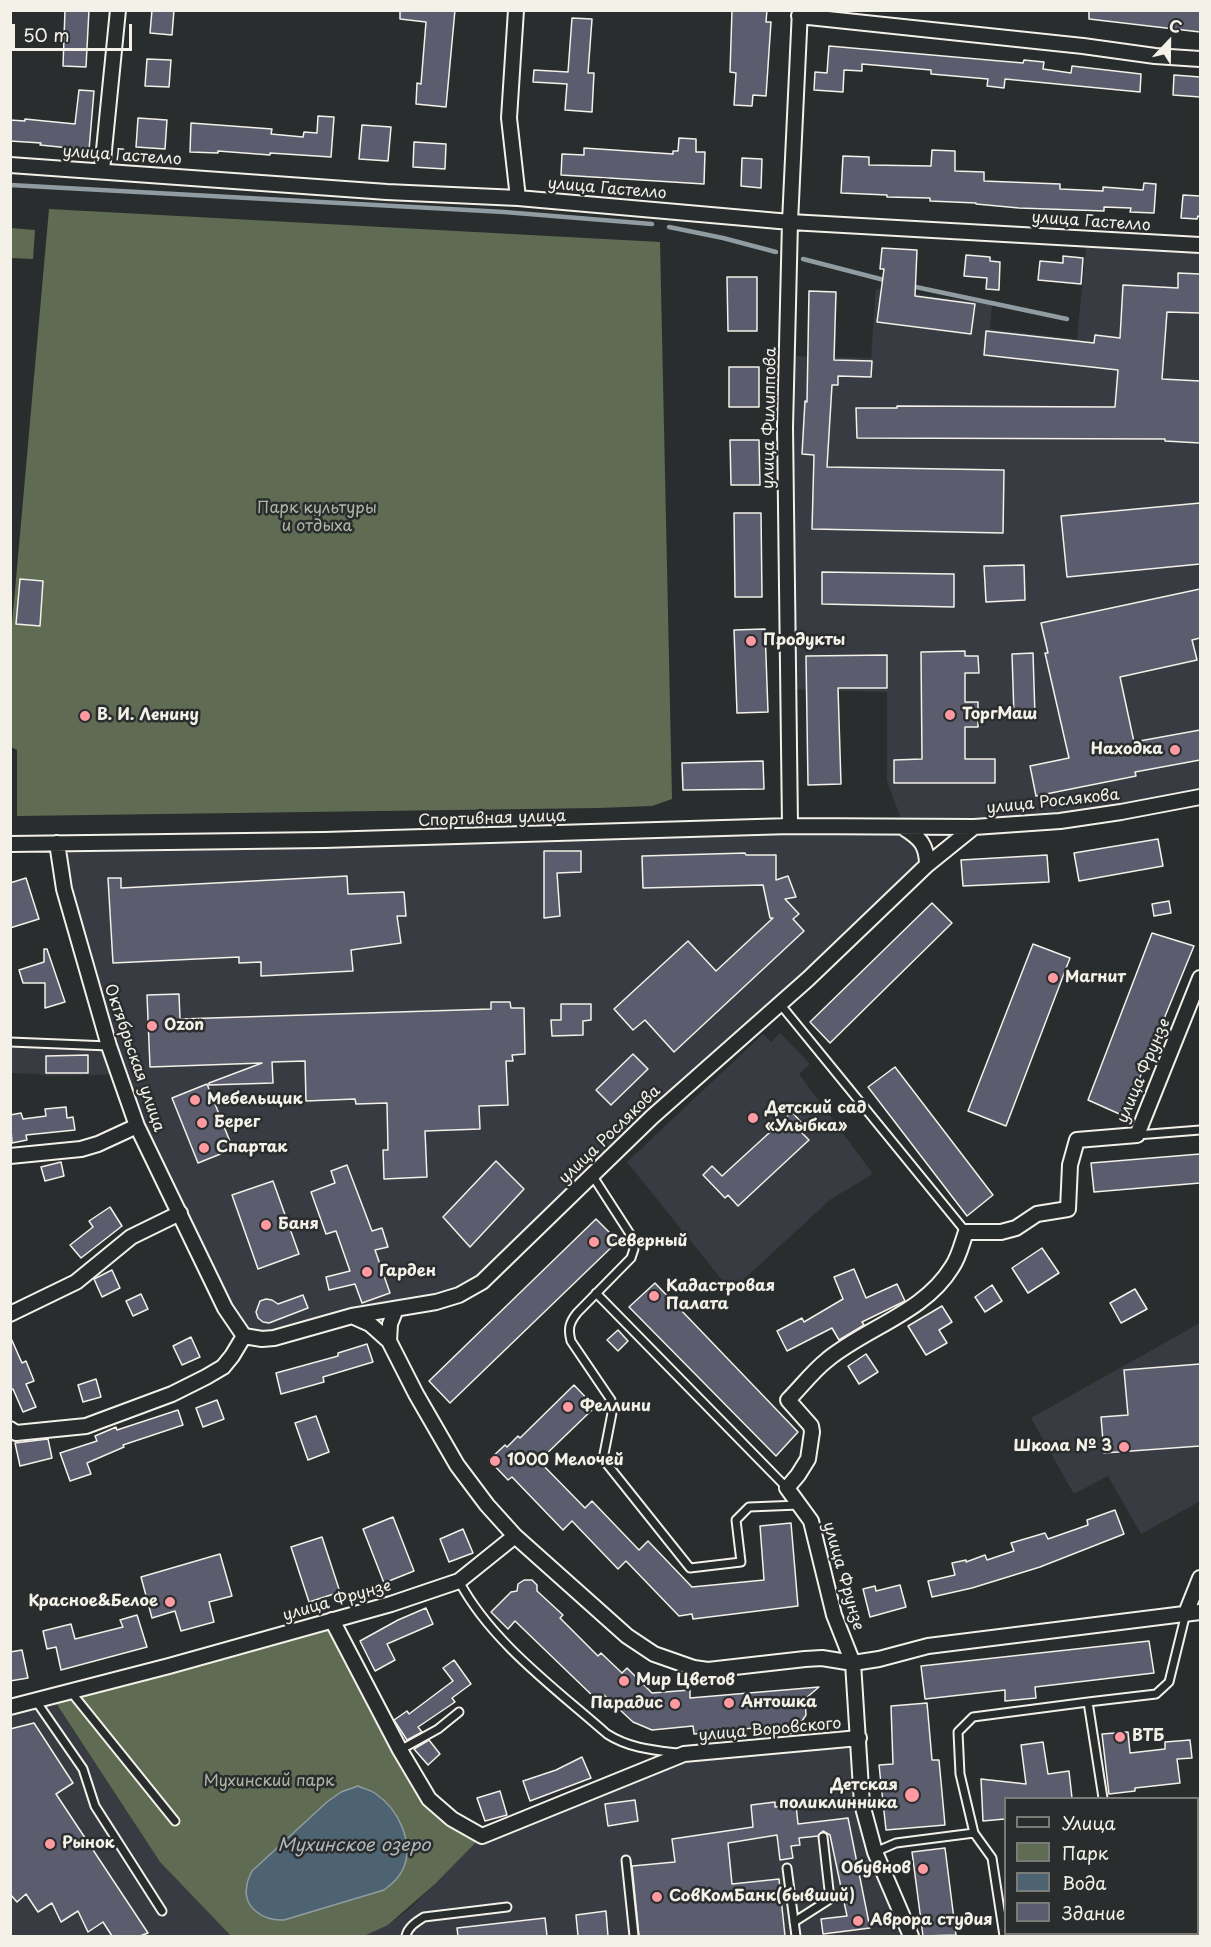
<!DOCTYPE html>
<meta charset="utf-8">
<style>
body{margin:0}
#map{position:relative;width:1211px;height:1947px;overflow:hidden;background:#2a2d2e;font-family:"Playpen Sans",sans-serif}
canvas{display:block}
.frame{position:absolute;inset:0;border:12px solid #f4f1e8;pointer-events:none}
.legend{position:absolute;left:1004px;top:1797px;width:195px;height:138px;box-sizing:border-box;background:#2a2d2e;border:2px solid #7b7b78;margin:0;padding:8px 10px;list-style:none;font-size:18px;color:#f4f1e8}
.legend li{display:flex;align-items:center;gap:12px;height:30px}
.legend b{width:30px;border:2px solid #7b7b78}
.north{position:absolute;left:1139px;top:12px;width:60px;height:60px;-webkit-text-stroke:4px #2a2d2e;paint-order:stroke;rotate:22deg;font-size:16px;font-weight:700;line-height:24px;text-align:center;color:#f4f1e8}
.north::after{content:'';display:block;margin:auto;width:21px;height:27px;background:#f4f1e8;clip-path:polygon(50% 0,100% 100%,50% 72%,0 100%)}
.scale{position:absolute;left:12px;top:24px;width:120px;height:27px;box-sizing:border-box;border:3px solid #f4f1e8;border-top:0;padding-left:8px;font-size:18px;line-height:21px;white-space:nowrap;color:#f4f1e8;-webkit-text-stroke:4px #2a2d2e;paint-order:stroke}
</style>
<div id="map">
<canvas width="1211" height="1947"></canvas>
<div class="frame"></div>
<ul class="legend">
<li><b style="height:8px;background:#2a2d2e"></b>Улица</li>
<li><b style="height:16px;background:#5f6c53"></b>Парк</li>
<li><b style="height:16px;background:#4e6372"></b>Вода</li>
<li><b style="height:16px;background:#5b5d6f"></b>Здание</li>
</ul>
<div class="north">С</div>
<div class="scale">50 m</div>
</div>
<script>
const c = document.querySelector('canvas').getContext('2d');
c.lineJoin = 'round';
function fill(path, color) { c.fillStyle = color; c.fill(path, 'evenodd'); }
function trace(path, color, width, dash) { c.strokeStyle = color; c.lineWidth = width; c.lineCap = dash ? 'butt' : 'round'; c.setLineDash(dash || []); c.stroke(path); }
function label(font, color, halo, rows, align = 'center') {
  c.font = font + ' "Playpen Sans",sans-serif'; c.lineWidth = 5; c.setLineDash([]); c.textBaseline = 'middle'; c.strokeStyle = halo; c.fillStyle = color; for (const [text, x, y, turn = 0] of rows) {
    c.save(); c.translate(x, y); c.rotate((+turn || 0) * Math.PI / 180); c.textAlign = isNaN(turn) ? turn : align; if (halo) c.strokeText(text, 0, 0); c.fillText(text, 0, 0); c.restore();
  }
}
fill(new Path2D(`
 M1087,239l113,6v552l-79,15 -216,16 14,9 8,28 -468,430 -159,37 -56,4 -125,-262 -70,2 -11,-2 -27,-1v-31l97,4 -51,-203 847,-16 -17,-46v-89l-99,-3 -1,-333 84,2 5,-69 116,15 -2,25 87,10z
 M780,1033l30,31 -11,10 74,100 -42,25 -100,92 -104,-129 136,-128 8,8z
 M1200,1323v178l-59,33 -33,-58 -34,18 -43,-76z
 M52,1697l108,165 71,74h-220l-1,-229z
 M859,1738l3,66 49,132h-547l24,-11 20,-15 27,-26 14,-21 33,-27 202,-82z`), '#393b42');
fill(new Path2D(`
 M49,209l611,33 12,557 -20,7 -54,2 -581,8v-66l-6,-3v-112z
 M11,228l24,2 -2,29 -22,-1z
 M335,1625l94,173 53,38 -47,48 -47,41 -24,11h-133l-71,-74 -108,-165z`), '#5f6c53');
const water = new Path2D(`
 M358,1786c6,3 13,4 18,8 22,15 39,49 27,75 -4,9 -12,16 -19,21l-100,30c-20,1 -42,-12 -37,-35 0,-4 3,-10 5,-14l75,-69 14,-10z`);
fill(water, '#4e6372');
trace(water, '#909ca1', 1.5);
trace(new Path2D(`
 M10,185l494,27 148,12
 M669,227l54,11 53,14
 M803,259l85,22
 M911,286l156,33`), '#909ca1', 4.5);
const building = new Path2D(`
 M65,10h24l-3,57 -23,-1z
 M152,10h22l-2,25 -22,-2z
 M400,10h55l-9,97 -30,-3 1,-21 4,1 5,-62 -26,-3z
 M732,10h35l-1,12h5l-5,74 -13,-1 -1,11 -18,-1 2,-32 -6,-1z
 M1089,10h111v22l-111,-13z
 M572,18l20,1 -4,54h6l-2,39 -27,-2 2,-26 -34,-2 1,-12 34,2z
 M829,46l194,17 1,-3 20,2 -1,7 28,4 1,-7 69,8 -1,18 -135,-13 -1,9 -17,-2 1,-7 -57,-5v-4l-69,-6v7l-18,-1 -1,22 -29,-2 1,-18 12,1z
 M147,59l24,1 -2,27 -24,-1z
 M1174,75l26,2v20l-27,-2z
 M79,90l15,1 -5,59 -49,-5 1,-2 -31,-2v-21l15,1v-2l50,5z
 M318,116l16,1 -3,40 -61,-4v2l-52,-4v2l-28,-1 1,-29 81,6 -1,5 32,3 1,-5 13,1z
 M138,118l29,2 -2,29 -29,-2z
 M362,125l29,2 -3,34 -29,-2z
 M679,138l17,1v13h9l-1,32 -143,-9 1,-21 22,1v-7l89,6v-3h5z
 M414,142l32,2 -1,25 -32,-2z
 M932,150l23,1v20l29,1v9l76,3v5l43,2v-4l40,3 1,-7 12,1 -2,29 -24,-1 1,-4 -27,-1v4l-85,-3 -43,-4v-1l-46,-2v-3l-43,-1v-2l-46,-2 2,-37 26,1v8l62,1z
 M742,158l20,1 -1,29 -20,-2z
 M1183,195l17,1v21l-2,-1 -1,3 -16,-1z
 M882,248l35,2 -2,46 60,8 -4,30 -94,-12 7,-53h-4z
 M966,255l24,2v4l10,1 -1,28 -13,-1 1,-11 -23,-2z
 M1063,256l20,2 -2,26 -43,-4 2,-19 23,2z
 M1178,273l22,1v39l-33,-1 -5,67 38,2v62l-35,-2v-2l-308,-1 -1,-30h41v-2l218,1 3,-37 -134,-15 2,-24 108,12 1,-8 25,3 3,-53 55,3z
 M727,277h30v54h-29z
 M809,291l27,1 -2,68 38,1 -1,16 -33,-1v9h-6l-5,82 177,3 -1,63 -191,-4 2,-74 -12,-1 3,-53 2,1z
 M729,367h30v40h-30z
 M730,440h29l1,45h-29z
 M1200,503v61l-133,13 -6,-61z
 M734,513h27l1,84h-27z
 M1024,565l1,35 -39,2 -2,-36z
 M822,572l132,2v33l-132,-3z
 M20,579l23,2 -3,45 -24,-2z
 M1200,589v49l-8,2 5,20 -77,17 14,65 66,-12v30l-65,12 1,4 -100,20 -6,-30 39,-8 -24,-105h3l-7,-30z
 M765,629l3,83 -31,1 -3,-83z
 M965,651v5h13l1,17h-14v29h13v25h-13v32h30v24h-101v-23l28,-1 -1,-107z
 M1033,653l2,63h-21l-2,-62z
 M887,655v33h-49l3,96 -33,1 -2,-129z
 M763,761l1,28 -81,1 -1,-27z
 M1158,839l5,27 -84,15 -5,-28z
 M544,851h37v21l-24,1 3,43 -16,2z
 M745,853l1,2h30v25l12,-4 8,21 -11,2 14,15 -6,5 11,12 -130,121 -29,-32 -12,10 -19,-21 74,-68 28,30 57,-53h-3l-7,-33 -120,3 -1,-32z
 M1047,855l2,27 -86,4 -2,-26z
 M347,876l1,18 56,-2 2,24h-9l4,27 -50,7 2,21 -92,5v-14l-22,1v-6l-126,6 -5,-85h13v10z
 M26,878l13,41 -29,9v-45z
 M1169,901l2,12 -17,3 -2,-12z
 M932,903l20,20 -122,120 -20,-21z
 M1152,933l42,13 -70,170 -36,-16z
 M1033,944l37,14 -64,168 -38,-15z
 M44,949h3l18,53 -20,6v-25h-22l-4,-13 25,-8z
 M179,994l1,25 311,-10v-7h19l1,6h13l1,46 -13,1 1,6h-7l2,44 -29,1 1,23 -55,2 2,46 -43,2 -1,-29h5l-1,-47 -31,1 -1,-5 -49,2 -1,-40 -33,1 1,21 -64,2v-2l53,-20 -112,4 -3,-72z
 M561,1004h30v16l-8,1v14l-31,1 -1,-16h10z
 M633,1054l15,15 -37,36 -15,-15z
 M88,1055v18h-42v-17z
 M895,1067l98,128 -26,21 -99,-129z
 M207,1084l26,65 -35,14 -26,-65z
 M66,1107l1,11 6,-1 2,13 -49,5 1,5 -15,3 -2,-28 11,-2 2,6 23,-3 -1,-7z
 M792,1112l15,17 -5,4 7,7 -71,66 -10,-11 -3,3 -22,-23 9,-9 10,10z
 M1200,1154v29l-106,9 -3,-29z
 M496,1161l28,28 -54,58 -27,-30z
 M61,1162l3,14 -19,5 -4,-14z
 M347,1165l25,66 10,-3 6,19 -13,3 15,43 -28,10 -7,-19 -26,6 -3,-13 24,-6 -14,-40 -10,3 -15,-42 24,-9 -4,-12z
 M273,1181l26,73 -41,15 -26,-74z
 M110,1207l12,19 -41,32 -11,-13 23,-18 -4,-6z
 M596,1219l22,22 -168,162 -21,-22z
 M1042,1248l17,25 -31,20 -16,-25z
 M854,1269l12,29 31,-14 8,17 -43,21 2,3 -25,15 -7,-12 -45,23 -10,-20 25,-13 2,4 39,-23 -9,-22z
 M112,1270l8,18 -18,9 -8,-18z
 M655,1283l143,149 -22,24 -147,-149z
 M992,1285l10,16 -17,11 -10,-15z
 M1135,1289l12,20 -26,14 -11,-20z
 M141,1294l7,15 -15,7 -7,-15z
 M303,1295l5,13 -39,15 -6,-1 -5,-4 -2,-6 4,-11 6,-2 6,1 6,4z
 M942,1306l10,16 -13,8 8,13 -21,12 -18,-29z
 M618,1330l10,11 -10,10 -11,-11z
 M10,1336l12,27 4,-2 8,20 -8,3 10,23 -13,5 -10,-23 -3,1z
 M191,1337l9,20 -18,8 -9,-19z
 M367,1344l6,18 -50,15 1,5 -43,12 -5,-21 62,-17v-3z
 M866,1354l12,18 -19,12 -11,-18z
 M1200,1364v82l-96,7 -3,-36 27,-2 -4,-45z
 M96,1379l5,18 -18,5 -5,-17z
 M574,1385l21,22 -56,54 46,47 7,-7 47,49 9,-9 44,46 72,-7 -4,-54 31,-3 7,83 -105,13 -1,-5 -13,2 -53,-55 -8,8 -46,-48 -9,9 -51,-53 -4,3 -19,-20 16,-15 2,2 11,-11 2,2z
 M217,1400l7,19 -21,8 -7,-19z
 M178,1410l5,15 -60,20 1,2 -37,16 4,11 -21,7 -10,-28 37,-12 -2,-5 21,-9 1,3z
 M316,1416l13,36 -21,8 -13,-37z
 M48,1439l4,19 -32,8 -5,-23z
 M1115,1510l9,24 -84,33 -68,21 -40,9 -4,-16 27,-6 -3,-12 14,-3v2l19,-7 2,5 27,-9 -3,-8 34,-10 3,6 40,-14 -1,-5z
 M393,1517l21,54 -30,12 -21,-54z
 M463,1529l10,24 -24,9 -9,-23z
 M322,1537l18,55 -31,10 -18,-55z
 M220,1554l12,42 -23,6 5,20 -33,9 -6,-20 -23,7 -11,-41z
 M524,1580h8l5,5v6l26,24 -3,3 38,38 3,-3 21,20 5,-5 25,25 38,-3v8l129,-11 -14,12 1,16 -4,6 -6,1 1,11 -12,1 -1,-9 -90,9 -1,-8 -41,4 -19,-8 -29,-27 -6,6 -83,-80 -7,8 -17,-17 20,-20 6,-1 1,-7z
 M900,1585l6,22 -36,10 -7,-28 12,-3 1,5z
 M426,1608l7,16 -46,20 8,16 -20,11 -15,-30 38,-21z
 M137,1615l10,32 -86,23 -5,-23 -9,2 -4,-18 28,-7 4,15 48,-12 -3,-7z
 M1149,1641l5,32 -119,14 1,11 -31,3v-11l-80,9 -4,-33z
 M22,1650l6,28 -18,3v-29z
 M454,1660l17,24 -19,14 3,4 -37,25 4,5 -15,8 -13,-20 13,-9 2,3 44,-33 -10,-13z
 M927,1703l5,57h7l6,65 -59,5 -7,-65 14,-1 -2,-58z
 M34,1723l39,60 -17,11 92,139 -8,3h-28l-9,-14 -15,10 -10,-21 -17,11 -9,-19 -14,9 -12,-18 -9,8 -7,-8v-165z
 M1128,1732l2,21 35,-4v-7l25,-2 2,18 -15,1 3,24 -45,5v3l-26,3 -7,-60z
 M429,1740l11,14 -12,11 -14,-16z
 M1043,1742l5,32 21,-3 3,27h-67v21l-22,2 -2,-42 45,5 -5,-39z
 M582,1757l9,21 -61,23 -7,-20 33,-11z
 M500,1791l7,24 -22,6 -8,-23z
 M635,1800l3,21 -30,5 -3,-22z
 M775,1802v5l21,-2 2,19 50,-6 22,110 -47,6 -2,-15 26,-3 -17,-81 -7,-4 -5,5 -19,2 1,7 -9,1 2,12 -13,2 -3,-25 -49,8 4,41 47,-5 6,57h-146l-7,-70 43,-4 -3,-23 81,-12 -2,-22z
 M945,1848l11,87 -33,1 -11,-84z
 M606,1911l2,25h-30l-2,-21z
 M545,1918l2,18h-89l-1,-8z`);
fill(building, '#5b5d6f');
trace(building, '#f4f1e8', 1.5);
const lane = new Path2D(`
 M780,1004l186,228
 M10,1042l99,4
 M1137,1135l63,-5
 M592,1175l40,62 2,12 -3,9 -54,55c-8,10 -9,16 -6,28l40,59 1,13 -9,46 87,109 51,-6 -5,-42 13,-13 50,-2
 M596,1293l191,195
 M459,1581c32,61 97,108 148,153 22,14 45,16 70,19
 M71,1692l104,129
 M36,1701l47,68 12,37 67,105
 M400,1750l38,-21 21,-17
 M1103,1798l-15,-96 68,-8 13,-12 17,-69
 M875,1852l21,-9 78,-10
 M626,1860l8,76
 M787,1868l9,68
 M794,1922l36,-23 -7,-62
 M406,1936c2,-9 10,-14 18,-19l83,-10
 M1004,1936l-12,-78 -18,-25 -14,-59 -2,-42 15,-15 115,-15
 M1121,1936v-2`);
const street = new Path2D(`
 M516,10l-7,108 9,80
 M799,16l284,30 72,10 45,3
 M10,165l377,27 131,6 272,24 410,23
 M102,170l16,-160
 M790,826l-5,-399 5,-205 10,-212
 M904,828c16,10 23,17 23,37
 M57,843l7,46 45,157 28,80 88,182 19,28
 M10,844l314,-4 466,-14 184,1 86,-6 61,-9 79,-15
 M10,1156l71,-7 17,-5 39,-18
 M10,1314l66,-32 55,-45 49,-24
 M352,1316l18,8 19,17 27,53 41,71 30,40 28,31 112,100 27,18 40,14 14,2 97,-11 17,-1 31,5 26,-4 49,-13 272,-34
 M244,1336l18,3 12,-1 78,-22 84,-14 23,-7 23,-13 170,-165 156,-138 119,-114 47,-38
 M389,1341l1,-17 6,-15
 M10,1429l6,4 70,-7 86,-32 34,-17 17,-10 9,-11 12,-20
 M1186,1613l14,-35
 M332,1620l68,130 29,49 23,20 30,17 202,-82 175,-16
 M10,1707l159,-41 222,-62 68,-23 56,-45
 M911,1936l-36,-84 -13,-48 -9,-141 -19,-48 -23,-94 -24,-33 11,-13 10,-16 4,-27 -1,-6 -23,-26c13,-13 25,-29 39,-40 40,-33 97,-47 125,-93 7,-10 10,-24 14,-35h35l15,-4 21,-14 31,-5 2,-44 7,-25 60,-5 63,-157`);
trace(lane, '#f4f1e8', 11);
trace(street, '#f4f1e8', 18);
trace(lane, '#2a2d2e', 7);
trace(street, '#2a2d2e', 14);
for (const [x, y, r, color] of [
 [751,641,6,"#ff9aa2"],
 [950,715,6,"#ff9aa2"],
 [85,716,6,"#ff9aa2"],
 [1175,750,6,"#ff9aa2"],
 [1053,978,6,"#ff9aa2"],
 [152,1026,6,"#ff9aa2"],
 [195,1100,6,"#ff9aa2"],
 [753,1118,6,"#ff9aa2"],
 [202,1123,6,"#ff9aa2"],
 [204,1148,6,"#ff9aa2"],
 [266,1225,6,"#ff9aa2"],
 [594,1242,6,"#ff9aa2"],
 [367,1272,6,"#ff9aa2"],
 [654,1296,6,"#ff9aa2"],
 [568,1407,6,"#ff9aa2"],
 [1124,1447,6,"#ff9aa2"],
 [495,1461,6,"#ff9aa2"],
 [170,1602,6,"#ff9aa2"],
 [624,1681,6,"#ff9aa2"],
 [729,1703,6,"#ff9aa2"],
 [675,1704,6,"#ff9aa2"],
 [1120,1737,6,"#ff9aa2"],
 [912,1795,8,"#ff9aa2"],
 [50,1844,6,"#ff9aa2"],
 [923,1869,6,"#ff9aa2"],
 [657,1897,6,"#ff9aa2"],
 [858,1921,6,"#ff9aa2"]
]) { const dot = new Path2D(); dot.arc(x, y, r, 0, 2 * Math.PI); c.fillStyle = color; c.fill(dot); trace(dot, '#2a2d2e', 2); }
label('16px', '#f4f1e8', '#2a2d2e', [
 ["улица Гастелло",122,156,4],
 ["улица Гастелло",607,189,5],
 ["улица Гастелло",1091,222,4],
 ["улица Филиппова",770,418,-89],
 ["улица Рослякова",1053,802,-6],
 ["Спортивная улица",492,819,-2],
 ["Октябрьская улица",134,1058,71],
 ["улица Фрунзе",1144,1071,-67],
 ["улица Рослякова",610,1135,-44],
 ["улица Фрунзе",843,1576,74],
 ["улица Фрунзе",337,1601,-16],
 ["улица Воровского",770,1730,-5]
]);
label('16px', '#b1b5a5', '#2a2d2e', [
 ["Парк культуры",317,509],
 ["и отдыха",317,527],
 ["Мухинский парк",269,1782]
]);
label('bold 16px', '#f4f1e8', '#2a2d2e', [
 ["Продукты",763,641],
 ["ТоргМаш",962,715],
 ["В. И. Ленину",97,716],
 ["Находка",1163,750,"right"],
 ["Магнит",1065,978],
 ["Ozon",164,1026],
 ["Мебельщик",207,1100],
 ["Детский сад",765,1109],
 ["«Улыбка»",765,1127],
 ["Берег",214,1123],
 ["Спартак",216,1148],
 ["Баня",278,1225],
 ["Северный",606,1242],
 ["Гарден",379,1272],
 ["Кадастровая",666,1287],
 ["Палата",666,1305],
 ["Феллини",580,1407],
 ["Школа № 3",1112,1447,"right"],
 ["1000 Мелочей",507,1461],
 ["Красное&Белое",158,1602,"right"],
 ["Мир Цветов",636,1681],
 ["Антошка",741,1703],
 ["Парадис",663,1704,"right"],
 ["ВТБ",1132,1737],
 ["Детская",898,1786,"right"],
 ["поликлинника",898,1804,"right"],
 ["Рынок",62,1844],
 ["Обувнов",911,1869,"right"],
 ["СовКомБанк(бывший)",669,1897],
 ["Аврора студия",870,1921]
], 'left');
label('italic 18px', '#b2b8b9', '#2a2d2e', [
 ["Мухинское озеро",354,1846]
]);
</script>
